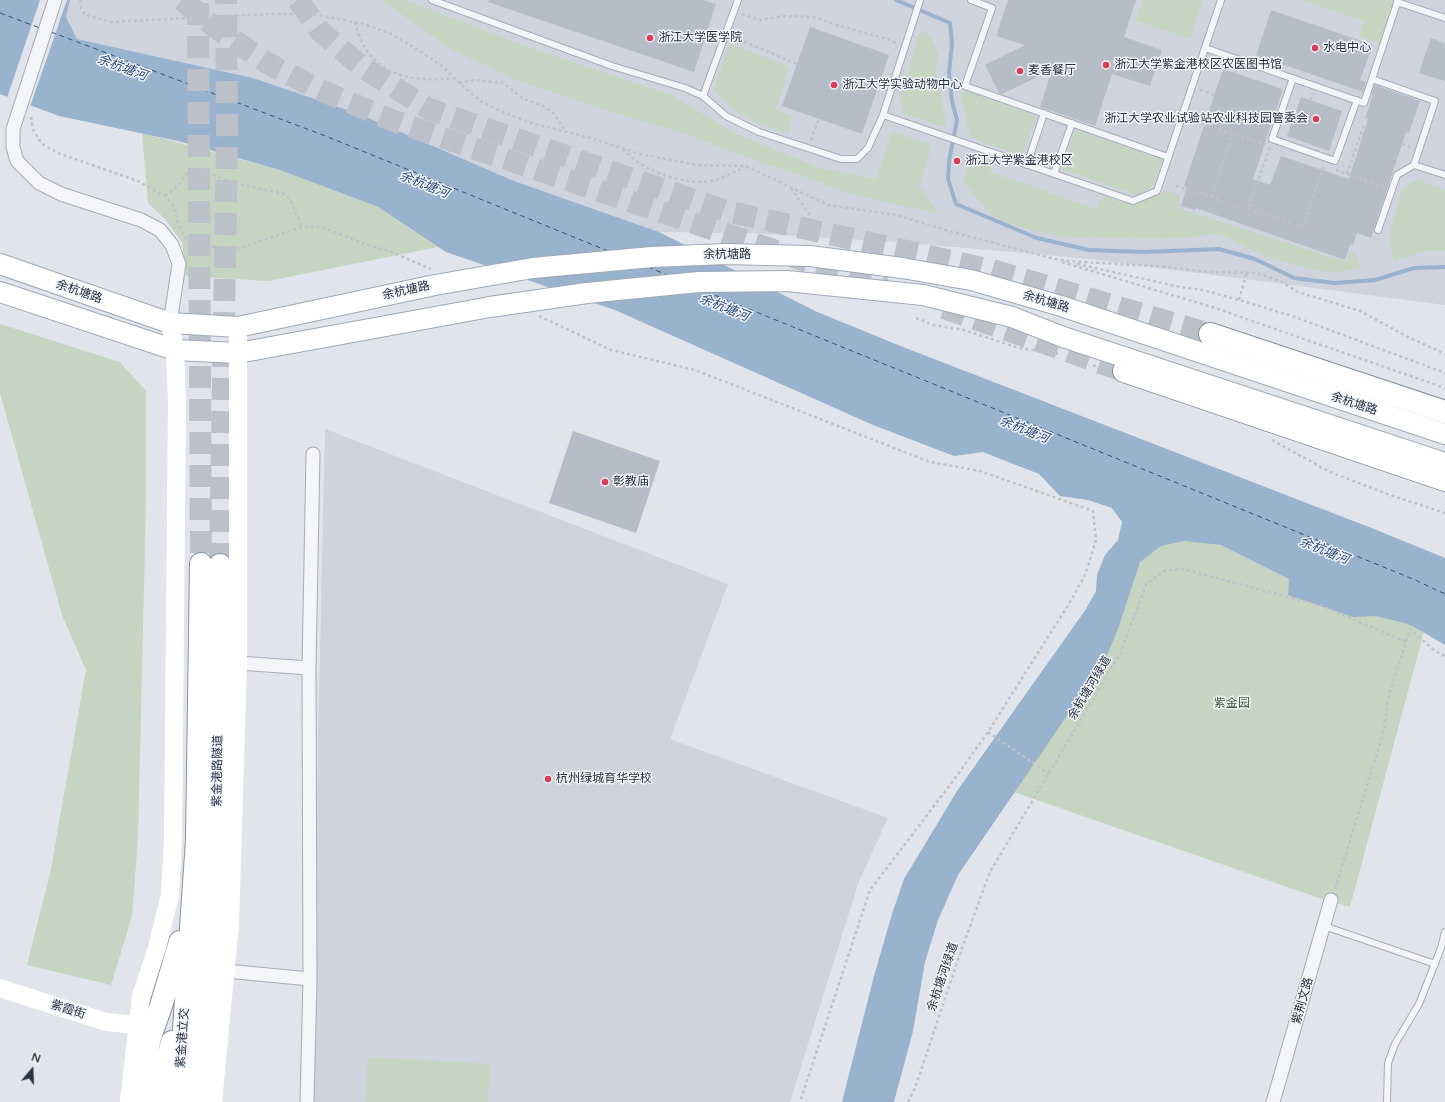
<!DOCTYPE html>
<meta charset="utf-8">
<style>
body{margin:0}
#map{position:relative;width:1445px;height:1102px;overflow:hidden;background:#e1e4ea;font-family:"Varela Round",sans-serif}
canvas{display:block}
.north{position:absolute;left:12px;top:1050px;width:40px;height:40px;-webkit-text-stroke:3px #f0f3f8;paint-order:stroke;rotate:19deg;font-size:11px;font-weight:700;line-height:16px;text-align:center;color:#283243}
.north::after{content:'';display:block;margin:auto;width:14px;height:18px;background:#283243;clip-path:polygon(50% 0,100% 100%,50% 72%,0 100%)}
</style>
<div id="map">
<canvas width="1445" height="1102"></canvas>
<div class="north">N</div>
</div>
<script>
const c = document.querySelector('canvas').getContext('2d');
c.lineJoin = 'round';
function fill(path, color) { c.fillStyle = color; c.fill(path, 'evenodd'); }
function trace(path, color, width, dash) { c.strokeStyle = color; c.lineWidth = width; c.lineCap = dash ? 'butt' : 'round'; c.setLineDash(dash || []); c.stroke(path); }
function label(font, color, halo, rows, align = 'center') {
  c.font = font + ' "Varela Round","Noto Sans SC",sans-serif'; c.lineWidth = 3; c.setLineDash([]); c.textBaseline = 'middle'; c.strokeStyle = halo; c.fillStyle = color; for (const [text, x, y, turn = 0] of rows) {
    c.save(); c.translate(x, y); c.rotate((+turn || 0) * Math.PI / 180); c.textAlign = isNaN(turn) ? turn : align; if (halo) c.strokeText(text, 0, 0); c.fillText(text, 0, 0); c.restore();
  }
}
fill(new Path2D(`
 M70,0h1375v305l-355,-46 -192,-17 -151,-9 -88,-1 -145,-51 -155,-67 -106,-36 -176,-39 -11,-22z
 M325,429l403,155 -58,155 218,79 -29,63 -69,221h-480z`), '#ced3dd');
fill(new Path2D(`
 M382,0h23l131,50 138,46 58,36 85,35 59,12 16,-47 40,13 -13,41 20,28 -83,-19 -90,-31 -80,-30 -81,-24 -94,-32 -63,-31z
 M1143,0h60l-13,39 -54,-18z
 M1301,0h94l-15,44 -21,-8 5,-15z
 M920,31l10,4 9,21 -4,13 12,59 -43,-14 -4,-15z
 M729,43l60,24 -13,42 16,7 -4,18 -29,-11 -24,-12 -21,-21z
 M963,90l73,26 -14,40 -52,-19 -9,-39z
 M1076,130l87,30 -11,27 -16,8 -74,-26z
 M142,133l138,37 98,37 60,40 -170,34 -82,-5 -4,-33 -16,-23 -18,-17z
 M971,153l23,8 -4,11 107,37 5,-13 30,9 30,-12 2,-3 17,5 -4,13 169,54 4,-9 6,1 4,14 -25,5 -28,-5 -44,-12 -44,-22 -38,4 -18,1 -99,-2 -38,-8 -23,-8 -15,-10 -14,-15 -11,-16z
 M1418,180l27,10v61h-21l-30,10 -4,-15 1,-19 9,-31 8,-12z
 M0,324l120,38 26,29v113l-8,333 -6,79 -21,69 -84,-20 23,-91 36,-204 -24,-55 -62,-222z
 M1182,516l246,101 -78,290 -28,-8 -317,-110 132,-236z
 M368,1057l122,7 -2,38h-123z`), '#c6d5c1');
fill(new Path2D(`
 M0,0h70l-4,17 11,22 176,39 106,36 155,67 145,51 156,79 88,36 471,182 71,29v87l-29,-17 -11,-5 -30,-7 -22,1 -65,-22 1,-16 -68,-34 -37,-4 -23,5 -21,16 -22,67 -13,31 -147,215 -20,45 -13,42 -12,69 -19,71h-52l32,-126 18,-62 12,-35 53,-88 129,-182 10,-18 1,-16 8,-20 13,-15 4,-18 -10,-14 -24,-8 -28,-4 -21,-22 -56,-22 -29,4 -81,-31 -258,-115 -169,-58 -68,-45 -98,-37 -102,-29 -119,-25 -59,-22z`), '#99b2cd');
fill(new Path2D(`
 M40,0h27l-37,107 -23,-9z`), '#e1e4ea');
trace(new Path2D(`
 M896,0l54,23 2,21 -3,28 3,29 5,19 -8,41 -1,18 8,25 81,34 52,12 56,2 74,-3 36,10 39,19 40,5 41,-3 39,-12 31,-1`), '#99b2cd', 4);
trace(new Path2D(`
 M0,13l40,15
 M51,32l277,105 280,114
 M648,267l19,8
 M707,292l706,287 32,15`), '#2f507a', 1, [5, 4]);
fill(new Path2D(`
 M489,0h214l13,4 -22,68 -206,-70z
 M1008,0h128l-12,37 38,13 -12,36 -38,-12 -17,52 -55,-19 12,-37 -50,24 -3,-1 -14,-28 40,-20 -29,-9z
 M1271,10l102,35 -13,35 6,2 -3,10 -107,-37z
 M810,27l79,28 -27,79 -80,-28z
 M1431,38l14,5v38l-26,-8z
 M1223,69l60,20 -30,90 17,6 11,-29 68,23 19,-60 -3,-1 8,-23h-2l4,-10 45,16 -11,32 -3,-1 -35,106 -14,-5 -4,12 -3,-1 -5,16 -149,-52 -1,2 -14,-4 6,-19 -3,-1z
 M1301,97l41,14 -13,40 -42,-15z
 M573,431l87,30 -24,72 -87,-30z`), '#b7bdc8');
trace(new Path2D(`
 M182,0l34,28 51,35 53,27 74,31 491,167
 M298,0l22,31 42,36 67,42 297,102 266,59 218,64
 M198,3l3,561
 M944,308l180,63
 M220,565l7,-426 -1,-139`), '#bcc0c9', 22, [22, 11]);
const lane = new Path2D(`
 M432,0l180,66 73,22 18,8 23,20 33,16 82,27h16l11,-11 15,-33
 M920,0l-37,115 250,86 24,-10 64,-191
 M971,0l21,8 -27,78 203,71
 M1397,2l48,16
 M1205,48l159,55 34,-103
 M1293,78l-21,61 63,22 22,-61
 M1372,79l63,22 -21,64 -17,10 -19,55
 M703,96l35,-96
 M1027,165l17,-52
 M1414,165l31,10
 M1054,174l18,-51
 M1324,926l111,38
 M1387,1102l1,-39 7,-19 24,-40 22,-56 4,-16`);
const street = new Path2D(`
 M55,0l-42,129v18l4,14 22,22 22,11 80,26 19,10 12,15 7,19 -9,59
 M238,663l71,5
 M226,971l84,8
 M307,1102l3,-123 -1,-311 4,-214
 M1273,1102l58,-202`);
const primary = new Path2D(`
 M0,264l170,59 68,4 197,-42
 M902,268l69,12 90,26 384,128
 M0,292l175,58 63,3 252,-46
 M923,295l89,22 51,20 382,126`);
const highway = new Path2D(`
 M1210,334l235,78
 M1124,371l321,109
 M138,1102l12,-65 11,-31 19,-64
 M160,1102l1,-12 11,-48
 M179,1102l18,-262 4,-276
 M200,1102l17,-255 3,-282`);
trace(lane, '#a6abb5', 8);
trace(street, '#a6abb5', 15);
trace(primary, '#9fa9b7', 22);
trace(highway, '#8792a2', 24);
trace(new Path2D(`
 M80,0l1,8 4,7 26,7 160,-8h41l52,10 27,10 29,17 23,16 22,21 17,14 23,11 26,10 56,14 53,17 58,11 48,1 82,39 69,10 55,17 99,26 16,3 101,6 40,5 49,1 23,8 18,11 62,19 46,25 39,18
 M742,14l17,6 25,-4 29,1 27,9 51,14 6,4
 M355,22c12,52 52,61 99,56
 M733,37l64,27
 M459,83l15,-3 29,3 21,16 19,7 10,7 14,19
 M1200,90l14,5
 M1310,100l2,-7
 M31,117l2,13 9,14 16,9 80,28 27,15 9,10 4,17 5,11 4,6 5,2 16,4 32,2 62,-21h20l43,17 24,7 42,18
 M1190,120l75,25
 M811,140l8,-21
 M1402,144l9,3
 M623,149c5,5 11,10 16,14 19,12 50,22 71,18 12,-2 24,-8 34,-14
 M1336,170l48,17
 M1347,174l17,-49
 M1176,186l72,23 22,-62
 M791,188l21,30
 M165,196l12,-9 10,-14 6,-4 9,1 16,7 28,9 39,8 5,5 12,28
 M1211,197l21,-63
 M1248,209l55,19 21,-62
 M1062,262l150,45 233,81
 M1077,264l103,23 23,3 43,12 46,14 153,57
 M1239,300l8,-28
 M539,316l72,34 84,20 235,92 50,9 113,40 3,29 -10,33 -14,26 -84,133 -35,49 -83,109 -70,212
 M916,318l18,7 30,5 55,18 41,6
 M1093,365l15,8
 M1272,440l58,32 60,23 55,18
 M988,732l61,42
 M1335,889l48,-155 6,-39 21,-66 25,22 10,5
 M908,1102l7,-14 46,-137 29,-79 130,-218 26,-69 17,-14 20,-2 139,37 84,36`), '#bfc2c9', 2.5, [3, 3]);
trace(lane, '#f4f5f8', 6);
trace(street, '#f4f5f8', 13);
trace(new Path2D(`
 M0,988l106,34 31,3
 M129,1101l12,-105 16,-48 13,-53 3,-56 4,-437 -2,-52 -5,-27
 M213,1102l17,-178 8,-261v-336`), '#fff', 18);
trace(primary, '#fff', 20);
trace(highway, '#fff', 22);
const primaryBridge = new Path2D(`
 M435,285l98,-17 119,-11 73,-3 85,2 92,12
 M490,307l97,-14 112,-11 88,-1 136,14`);
trace(primaryBridge, '#9fa9b7', 22, []);
trace(primaryBridge, '#fff', 20);
for (const [x, y, r, color] of [
 [650,38,4,"#d83d54"],
 [1315,48,4,"#d83d54"],
 [1106,65,4,"#d83d54"],
 [1020,71,4,"#d83d54"],
 [834,85,4,"#d83d54"],
 [1316,119,4,"#d83d54"],
 [957,161,4,"#d83d54"],
 [605,482,4,"#d83d54"],
 [548,779,4,"#d83d54"]
]) { const dot = new Path2D(); dot.arc(x, y, r, 0, 2 * Math.PI); c.fillStyle = color; c.fill(dot); trace(dot, '#f0f3f8', 1.5); }
label('12px', '#283243', '#f0f3f8', [
 ["浙江大学医学院",658,38],
 ["水电中心",1323,48],
 ["浙江大学紫金港校区农医图书馆",1114,65],
 ["麦香餐厅",1028,71],
 ["浙江大学实验动物中心",842,85],
 ["浙江大学农业试验站农业科技园管委会",1308,119,"right"],
 ["浙江大学紫金港校区",965,161],
 ["彰教庙",613,482],
 ["杭州绿城育华学校",556,779]
], 'left');
label('12px', '#283243', '#f0f3f8', [
 ["余杭塘路",727,255],
 ["余杭塘路",406,291,-12],
 ["余杭塘路",79,292,19],
 ["余杭塘路",1046,302,17],
 ["余杭塘路",1354,404,18],
 ["余杭塘河绿道",1090,688,-59],
 ["紫金港路隧道",218,771,-89],
 ["余杭塘河绿道",943,977,-71],
 ["紫荆文路",1303,1001,-74],
 ["紫霞街",68,1010,18],
 ["紫金港立交",183,1038,-86]
]);
label('12px', '#3c6034', '#f0f3f8', [
 ["紫金园",1232,704]
]);
label('italic 13px', '#2f507a', '#f0f3f8', [
 ["余杭塘河",122,68,20],
 ["余杭塘河",424,185,22],
 ["余杭塘河",724,308,22],
 ["余杭塘河",1024,430,22],
 ["余杭塘河",1324,551,22]
]);
</script>
